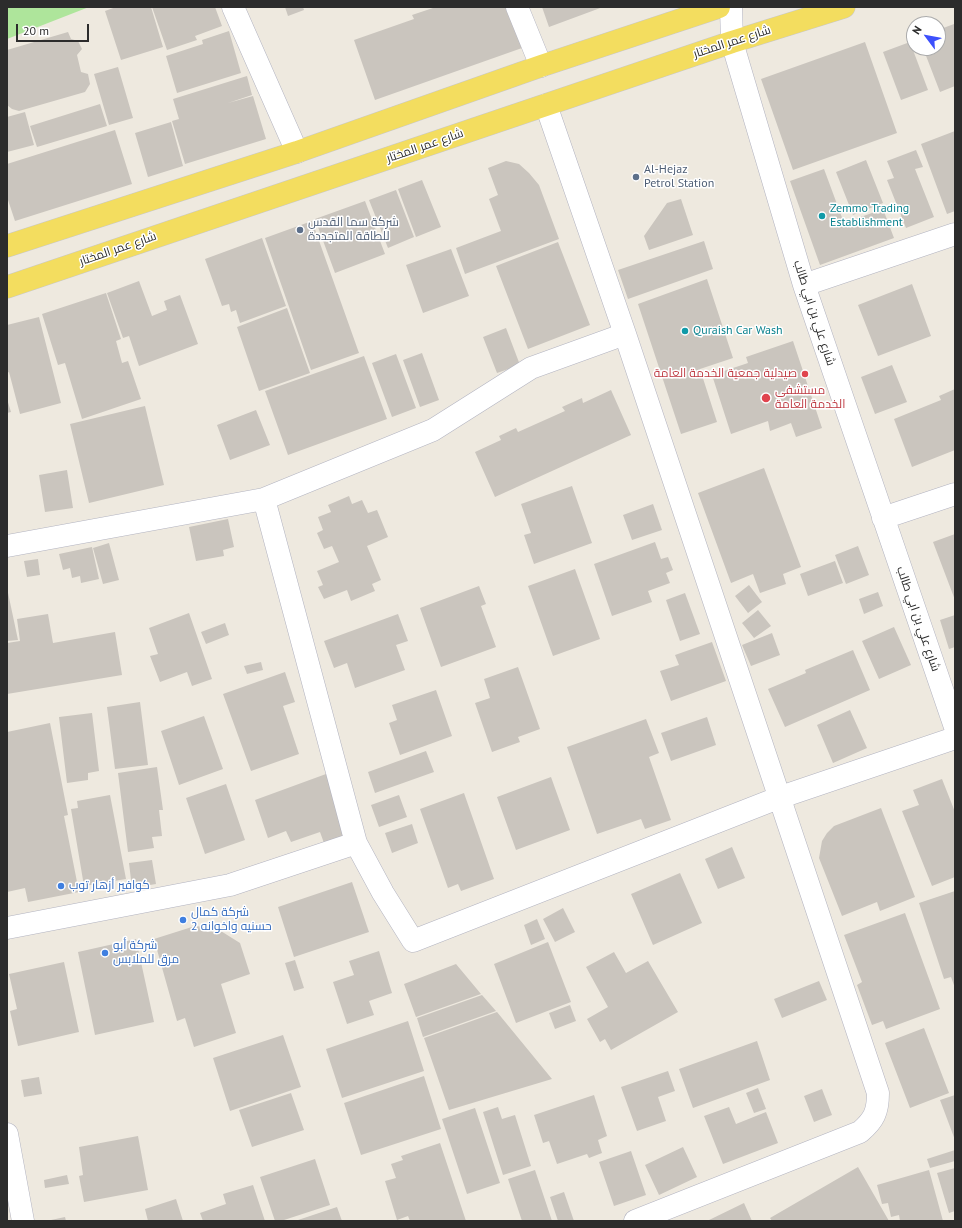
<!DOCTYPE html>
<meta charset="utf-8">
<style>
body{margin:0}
#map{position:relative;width:962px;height:1228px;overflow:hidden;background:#eee9df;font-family:"PT Sans",sans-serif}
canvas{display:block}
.frame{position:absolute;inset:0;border:8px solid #2c2c2c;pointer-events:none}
.north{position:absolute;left:906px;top:16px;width:40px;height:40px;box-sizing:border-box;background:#fff;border:1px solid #ababab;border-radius:50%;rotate:302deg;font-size:11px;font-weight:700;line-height:16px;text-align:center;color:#2c2c2c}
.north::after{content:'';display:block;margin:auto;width:14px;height:18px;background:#3d50fc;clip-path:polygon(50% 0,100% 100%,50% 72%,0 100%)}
.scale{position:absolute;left:16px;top:24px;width:73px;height:18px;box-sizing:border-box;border:2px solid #2c2c2c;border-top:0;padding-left:5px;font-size:12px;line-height:14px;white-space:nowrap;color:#2c2c2c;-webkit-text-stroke:3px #fff;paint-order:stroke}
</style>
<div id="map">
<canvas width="962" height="1228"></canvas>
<div class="frame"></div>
<div class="north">N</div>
<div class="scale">20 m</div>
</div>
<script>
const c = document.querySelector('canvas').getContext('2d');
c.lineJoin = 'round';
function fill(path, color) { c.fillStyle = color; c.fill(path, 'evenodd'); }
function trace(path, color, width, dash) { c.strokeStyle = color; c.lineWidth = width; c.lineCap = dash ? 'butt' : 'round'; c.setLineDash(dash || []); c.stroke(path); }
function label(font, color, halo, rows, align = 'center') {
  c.font = font + ' "PT Sans",Cairo,sans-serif'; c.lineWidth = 3; c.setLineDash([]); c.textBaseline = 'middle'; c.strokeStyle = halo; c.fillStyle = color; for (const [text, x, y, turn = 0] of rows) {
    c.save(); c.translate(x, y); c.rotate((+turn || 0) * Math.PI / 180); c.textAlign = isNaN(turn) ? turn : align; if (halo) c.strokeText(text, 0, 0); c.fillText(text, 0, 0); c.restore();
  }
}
fill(new Path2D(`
 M7,7h82l-82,32z`), '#aee59b');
fill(new Path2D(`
 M116,7h35l12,40 -42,13 -16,-49z
 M152,7h63l7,19 -27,10 2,4 -30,10z
 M285,7h18l1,3 -16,6z
 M436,7h72l14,41 -147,52 -21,-60 60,-21 -2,-4z
 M542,7h61l-54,20z
 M954,24l1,4v58l-15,6 -17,-44h15v-18z
 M229,31l12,42 -64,20 -11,-37 37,-12 -1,-4z
 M68,32l3,7 7,2 4,8 -5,6 4,17 7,2 2,10 -5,8 -66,19 -7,-2 -5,-4v-55z
 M865,42l32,91 -104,37 -32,-91z
 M910,42l18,48 -27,10 -18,-48z
 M118,67l15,51 -24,7 -15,-51z
 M247,76l5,19 -24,8 25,-7 13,43 -81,25 -13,-43 7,-2 -6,-20z
 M100,104l7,22 -70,21 -7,-21z
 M25,112l9,33 -27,7v-35z
 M171,122l12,44 -35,11 -13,-44z
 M115,130l17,54 -117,37 -8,-24v-33z
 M955,131v80l-8,3 -26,-70z
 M916,150l7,17 -8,2 19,48 -28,11 -19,-48 7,-2 -7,-17z
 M866,160l17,43 -30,12 -17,-43z
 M506,161l13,3 10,9 10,12 20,54 -94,35 -9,-26 45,-17 -12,-32 9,-4 -10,-27z
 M824,169l20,54 39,-14 11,29 -74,27 -30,-84z
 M422,180l19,47 -25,10 -18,-48z
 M396,190l18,47 -26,11 -19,-48z
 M681,199l12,36 -44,15 -5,-14 23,-33z
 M365,201l20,53 -50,19 -20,-54z
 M312,221l47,132 -48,17 -46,-132z
 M262,238l24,68 -46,17 -4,-13 -5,2 -2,-8 -7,2 -17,-47z
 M704,241l9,28 -85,30 -10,-29z
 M558,242l32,83 -62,24 -32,-83z
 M451,249l18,47 -46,17 -17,-48z
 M707,279l26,79 -33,11 17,53 -36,12 -43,-130z
 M139,281l13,35 15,-6 -3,-9 16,-6 18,49 -59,22 -10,-30 -6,2 -16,-45z
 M912,284l19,52 -53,20 -20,-51z
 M106,293l15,46 -5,2 6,22 6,-2 13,38 -59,20 -17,-56 -7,2 -16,-51z
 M287,308l23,65 -51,18 -22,-64z
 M39,317l22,86 -41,11 -11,-42 -2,1v-48z
 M506,328l14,37 -23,8 -14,-36z
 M793,341l29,87 -26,9 -5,-14 -21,8 -2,-10 -37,13 -19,-59 36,-12 -2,-6z
 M422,353l17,47 -19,7 -17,-47z
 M396,354l20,54 -24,9 -20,-54z
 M364,356l23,63 -99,36 -23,-64z
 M892,365l15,37 -32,12 -14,-37z
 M955,389v61l-43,17 -18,-48 47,-19 -2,-4z
 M611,390l20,45 -136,62 -20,-45 26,-12 -2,-4 17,-8 2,4 47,-21 -3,-4 20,-9 1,5z
 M7,399l4,13 -4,1z
 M145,406l19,79 -75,18 -19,-79z
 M256,410l14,35 -40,15 -13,-35z
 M764,468l37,99 -18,7 3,10 -26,9 -7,-19 -22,9 -33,-90z
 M67,470l6,38 -28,4 -6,-37z
 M572,486l20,57 -58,21 -10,-29 7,-2 -10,-29z
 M349,496l3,8 10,-4 6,13 9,-3 11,27 -21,9 14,34 -9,4 3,7 -24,10 -4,-11 -23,9 -6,-12 5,-2 -6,-14 22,-9 -7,-16 -8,3 -7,-16 6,-3 -5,-13 13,-5 -3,-7z
 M653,504l9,26 -30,10 -9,-25z
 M228,519l6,28 -11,3 1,6 -28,5 -7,-34z
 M955,534v66l-22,-58z
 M655,542l6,17 7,-2 5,13 -7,3 4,10 -22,8 4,11 -40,14 -18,-52z
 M109,543l10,37 -16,4 -10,-36z
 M858,546l11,29 -23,9 -11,-29z
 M92,547l7,32 -18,4 -1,-7 -8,2 -2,-10 -7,2 -4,-16z
 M38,559l2,16 -13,2 -3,-16z
 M835,561l8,22 -35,13 -8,-22z
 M575,569l25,70 -47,17 -25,-70z
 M749,585l13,17 -14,11 -13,-17z
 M479,586l7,18 -5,2 15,41 -55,20 -21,-59z
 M7,588l11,52 -11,1z
 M878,592l5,14 -19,8 -5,-15z
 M685,593l15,41 -20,7 -14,-41z
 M758,610l13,16 -17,12 -12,-15z
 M189,613l23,66 -20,7 -5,-14 -27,10 -10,-26 8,-2 -9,-26z
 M48,614l5,29 62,-11 7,43 -115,19v-51l13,-2 -3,-22z
 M398,614l10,27 -12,4 9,25 -50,18 -8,-25 -13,5 -10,-27z
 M955,615v32l-6,2 -9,-29z
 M225,623l4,12 -23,9 -5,-12z
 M894,627l17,38 -32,14 -17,-38z
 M772,633l8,22 -29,11 -9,-21z
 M712,642l14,39 -55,20 -11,-30 19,-6 -4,-10z
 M853,650l17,40 -85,37 -17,-38 38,-16 -1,-3z
 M261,662l2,8 -16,4 -3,-8z
 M518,667l22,62 -22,8 2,5 -28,10 -17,-49 15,-5 -6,-19z
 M285,672l10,30 -12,4 16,48 -48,17 -28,-77z
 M436,690l16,46 -52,19 -11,-32 8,-3 -5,-15z
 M140,702l8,63 -33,4 -8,-62z
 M850,710l17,38 -34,15 -16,-38z
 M92,713l7,58 -11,2v7l-21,3 -8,-66z
 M204,716l19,53 -44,16 -18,-54z
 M707,717l9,28 -45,16 -10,-28z
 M646,719l13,34 -10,4 22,63 -26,9 -4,-10 -44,15 -30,-87z
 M50,723l18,92 -4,1 15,76 -51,10 -3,-14 -18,4v-160z
 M426,751l8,21 -59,21 -7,-21z
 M157,767l6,43h-4l3,26 -10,1 2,11 -26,4 -10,-79z
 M326,774l22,61 -24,8 -4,-11 -29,10 -5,-11 -18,7 -13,-38z
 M551,777l19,53 -54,20 -19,-53z
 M942,779l13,33v65l-23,9 -30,-75 17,-6 -6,-15z
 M226,784l19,56 -40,14 -19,-56z
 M464,793l30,86 -33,12 -3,-7 -10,4 -28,-79z
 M110,795l16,84 -42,7 -13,-77 7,-1 -1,-7z
 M399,795l8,22 -28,10 -8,-22z
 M881,808l34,89 -35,14 -3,-9 -35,14 -23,-58 3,-17 5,-8 7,-7z
 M412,824l6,19 -26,10 -7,-20z
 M732,847l13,31 -27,11 -13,-30z
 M152,860l4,24 -24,4 -3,-25z
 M680,873l22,50 -49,22 -22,-51z
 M352,882l17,50 -75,25 -16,-50z
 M955,891v97l-4,-11 -7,2 -25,-76z
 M563,908l12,24 -20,10 -12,-23z
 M905,913l35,96 -54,20 -3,-8 -11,4 -15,-40 5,-3 -18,-47z
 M537,919l8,20 -14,6 -7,-20z
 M195,926l21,2 24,15 10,31 -29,10 15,49 -42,14 -9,-29 -8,3 -23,-82z
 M136,939l18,83 -59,13 -17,-83z
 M548,942l23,60 -55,21 -22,-59z
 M379,951l13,42 -23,8 5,14 -27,9 -14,-42 21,-7 -5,-14z
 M614,952l12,21 22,-12 30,51 -67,38 -6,-11 -5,3 -13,-23 21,-12 -22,-40z
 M295,960l9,28 -10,3 -9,-28z
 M64,962l15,70 -61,14 -8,-35 7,-2 -8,-35z
 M456,964l25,30 -65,23 -12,-33z
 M819,981l8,19 -45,18 -8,-19z
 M482,995l14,16 -73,26 -6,-19z
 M570,1005l6,16 -21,8 -6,-16z
 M497,1012l55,67 -103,31 -25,-72z
 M408,1021l16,50 -82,27 -16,-49z
 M924,1028l25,65 -39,15 -25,-65z
 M283,1035l18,52 -71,24 -17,-53z
 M757,1041l13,39 -77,28 -14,-39z
 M668,1071l7,20 -17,6 8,24 -29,10 -16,-44z
 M424,1076l17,53 -80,26 -17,-52z
 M39,1077l3,17 -18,3 -3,-17z
 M758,1088l8,21 -12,4 -8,-20z
 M822,1089l10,26 -18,7 -10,-26z
 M291,1093l13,37 -52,17 -13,-37z
 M594,1095l13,41 -9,4 4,13 -13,5 -2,-4 -30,10 -8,-23 -6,2 -9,-28z
 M955,1095v45l-15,-40z
 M498,1107l4,12 13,-4 16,51 -28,9 -20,-63z
 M729,1107l7,17 30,-12 12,31 -55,21 -19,-48z
 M475,1108l25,75 -33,11 -25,-75z
 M138,1136l10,54 -64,12 -5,-26 4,-1 -4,-28z
 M440,1143l26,78h-56l-2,-5 -11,4 -12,-39 11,-3 -5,-14 12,-4 -2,-4z
 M683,1147l14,30 -38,18 -14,-30z
 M955,1150v11l-25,7 -3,-9z
 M631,1151l15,44 -32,11 -15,-44z
 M315,1159l15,46 -49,16h-6l-15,-44z
 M858,1167l31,54h-117l-2,-3z
 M955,1168v43l-6,2 -12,-40z
 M535,1170l17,51h-30l-14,-42z
 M929,1170l14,51h-43l-1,-6 -8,2 -3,-14 -6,1 -5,-19z
 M67,1175l2,9 -24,4 -1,-8z
 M253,1185l12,36h-62l-3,-8 26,-9 -3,-10z
 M564,1192l10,29h-16l-8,-24z
 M176,1199l7,22h-35l-3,-12z
 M744,1203l8,18h-45z
 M337,1207l5,14h-47z
 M65,1217l1,4h-15v-1z`), '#cac5be');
const minor = new Path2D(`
 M233,7l64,145
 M517,7l24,59
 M731,7l1,35 72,243 151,442
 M546,105l79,229 253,759c0,19 -4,27 -18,39l-225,89
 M804,285l151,-51
 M264,499l92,344
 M883,518l72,-24
 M7,546l257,-47 169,-69 98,-62 94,-34
 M7,928l223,-43 126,-42 27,50 30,48 365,-143 177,-60
 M7,1134l16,87`);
const major = new Path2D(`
 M7,246l290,-94 244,-86 178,-59
 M7,287l725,-245 112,-35`);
trace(minor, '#b2b3c0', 23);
trace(major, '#c8c8c8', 23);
trace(minor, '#fff', 22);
trace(major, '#f3dd5f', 22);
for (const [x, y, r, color] of [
 [636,177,4,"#5c6f8a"],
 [822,216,4,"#0f9aa8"],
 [300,230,4,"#5c6f8a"],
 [685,331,4,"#0f9aa8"],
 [805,374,4,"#e0444e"],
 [766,398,5,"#e0444e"],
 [61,886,4,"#3f7fe0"],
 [183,920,4,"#3f7fe0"],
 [105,953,4,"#3f7fe0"]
]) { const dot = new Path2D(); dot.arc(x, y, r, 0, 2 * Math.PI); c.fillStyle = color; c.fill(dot); trace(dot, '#fff', 1.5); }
label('12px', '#2c2c2c', '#fff', [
 ["شارع عمر المختار",732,42,-18],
 ["شارع عمر المختار",425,146,-19],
 ["شارع عمر المختار",118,249,-19],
 ["شارع علي بن ابي طالب",814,313,72],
 ["شارع علي بن ابي طالب",918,619,71]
]);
label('12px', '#4e5e75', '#fff', [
 ["Al-Hejaz",644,170],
 ["Petrol Station",644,184],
 ["شركة سما القدس",308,223],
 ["للطاقة المتجددة",308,237]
], 'left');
label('12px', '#0d838f', '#fff', [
 ["Zemmo Trading",830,209],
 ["Establishment",830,223],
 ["Quraish Car Wash",693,331]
], 'left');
label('12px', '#be3a42', '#fff', [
 ["صيدلية جمعية الخدمة العامة",797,374],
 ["مستشفى",775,391,"left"],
 ["الخدمة العامة",775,405,"left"]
], 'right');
label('12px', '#366cbe', '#fff', [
 ["كوافير أزهار توب",69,886],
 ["شركة كمال",191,913],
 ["حسنيه واخوانه 2",191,927],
 ["شركة أبو",113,946],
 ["مرق للملابس",113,960]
], 'left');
</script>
